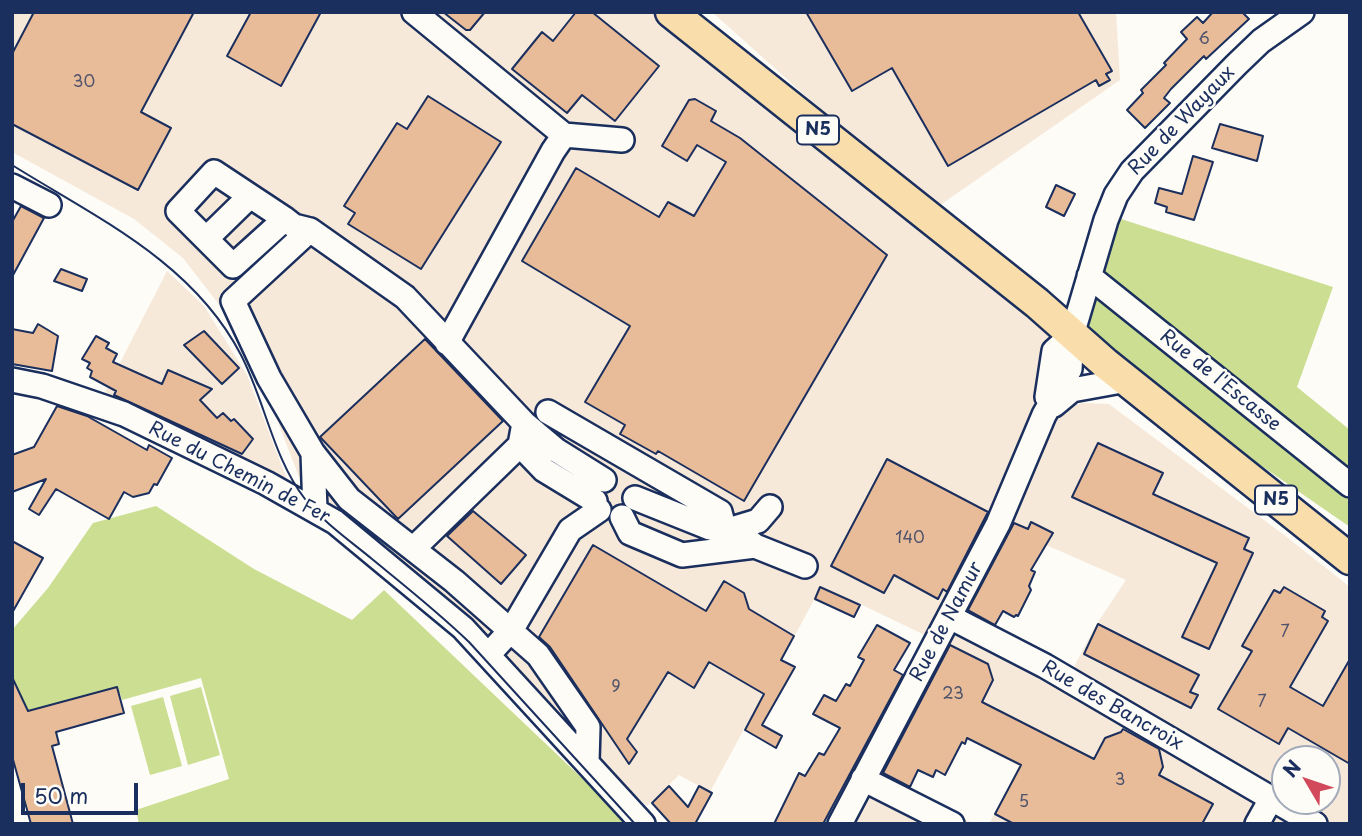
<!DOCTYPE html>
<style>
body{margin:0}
#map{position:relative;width:1362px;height:836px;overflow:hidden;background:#fdfcf7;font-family:"Playpen Sans",sans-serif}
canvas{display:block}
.frame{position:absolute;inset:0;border:14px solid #1b2f5e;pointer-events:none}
.north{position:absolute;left:1271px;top:745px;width:70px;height:70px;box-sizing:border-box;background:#fdfcf7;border:2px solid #a3aaba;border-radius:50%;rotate:309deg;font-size:19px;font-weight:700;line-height:28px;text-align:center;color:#1b2f5e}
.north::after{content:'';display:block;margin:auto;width:24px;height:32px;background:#d1495b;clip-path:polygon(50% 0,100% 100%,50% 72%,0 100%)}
.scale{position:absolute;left:21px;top:783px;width:117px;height:32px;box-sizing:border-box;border:4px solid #1b2f5e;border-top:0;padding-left:9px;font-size:21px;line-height:24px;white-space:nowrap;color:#1b2f5e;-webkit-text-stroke:5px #fdfcf7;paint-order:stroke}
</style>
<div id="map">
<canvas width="1362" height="836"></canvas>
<div class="frame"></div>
<div class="north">N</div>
<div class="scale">50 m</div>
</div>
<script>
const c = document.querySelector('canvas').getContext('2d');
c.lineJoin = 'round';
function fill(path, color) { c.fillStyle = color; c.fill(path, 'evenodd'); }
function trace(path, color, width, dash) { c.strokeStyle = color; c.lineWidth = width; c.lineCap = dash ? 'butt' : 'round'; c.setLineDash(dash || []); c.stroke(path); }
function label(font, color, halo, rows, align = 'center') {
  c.font = font + ' "Playpen Sans",sans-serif'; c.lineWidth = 5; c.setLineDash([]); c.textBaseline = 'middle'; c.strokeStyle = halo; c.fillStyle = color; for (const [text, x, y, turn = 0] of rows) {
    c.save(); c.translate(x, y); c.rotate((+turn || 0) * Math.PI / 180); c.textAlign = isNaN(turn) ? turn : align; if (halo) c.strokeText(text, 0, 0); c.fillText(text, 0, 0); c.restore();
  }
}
fill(new Path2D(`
 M12,12h652l395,311 -15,92 38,-12 27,1 179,134 62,49v237h-361l30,-58 -108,-56 42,-81 112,55 31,-59 30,-45 -123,-54 -74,111 -69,-33 -7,13 -39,-17 -104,192 -31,-17 -32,31 -316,-297 -32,-32 -42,-109 -33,-57 -41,-53 -49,-39 -122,-67zM1285,759h42v42h-42z
 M712,12h404l4,68 -187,130z
 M167,271l37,35 43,69 41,107 -17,-4 -166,-86z
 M877,774l97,50h-122z`), '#f7e9da');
fill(new Path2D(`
 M1121,219l212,68 -36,100 53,43v97l-278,-192z
 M156,506l98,63 98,51 32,-30 223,212 21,22h-489l-3,-14 93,-31 -28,-101 -79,22 -2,-7 -91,24 -17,10v-97l36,-42 45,-65z
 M201,687l19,68 -32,10 -18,-69z
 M163,697l19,69 -32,9 -19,-69z`), '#cbde92');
const building = new Path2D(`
 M34,12h160l-53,100 30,16 -33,62 -126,-66v-70z
 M251,12h70l-40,74 -54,-30z
 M443,12h42l-15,18h-4z
 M576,12h16l67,54 -44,55 -33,-26 -15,18 -55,-44 30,-37 11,9z
 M806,12h272l34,59 -6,3 4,6 -11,6 -3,-6 -148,86 -56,-98 -40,23z
 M1213,12h29l7,7 -43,40 -2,-3 -33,33 -7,9 6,5 -25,25 -18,-18 16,-17 -2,-3 25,-25 -2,-2 23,-24 -6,-7 16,-15 6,6z
 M428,96l73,46 -80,127 -73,-45 7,-11 -11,-7 53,-83 10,6z
 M695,99l21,12 -5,10 29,17 147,117 -143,246 -86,-50 -2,3 -36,-20 5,-9 -40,-23 45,-76 -108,-65 54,-93 83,49 9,-15 26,14 32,-54 -29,-17 -10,16 -25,-15 27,-46z
 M1220,124l43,12 -6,25 -45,-13z
 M1193,156l20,6 -19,58 -28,-8 1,-5 -12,-4 4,-15 23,6z
 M1056,185l19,9 -11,22 -18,-9z
 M21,206l23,12 -32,59v-55z
 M61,269l26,10 -5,12 -28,-10z
 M38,324l20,12 -6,35 -40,-7v-35l21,4z
 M204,331l35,37 -17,16 -38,-39z
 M96,336l13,7 -3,5 11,6 -4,8 49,22 6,-14 44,19 -12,11 17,18 6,-5 8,8 3,-2 19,20 -11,15 -128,-59 2,-4 -26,-14 2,-6 -5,-3 3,-5 -8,-4z
 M425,339l78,82 -105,98 -78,-82z
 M57,406l30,10 60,34 2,-5 23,13 -15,27 -3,-1 -5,9 -16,4 -9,-5 -15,27 -53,-30 -17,26 -10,-6 17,-30 -34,13v-37l22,-8z
 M1098,443l65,30 -10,21 96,44 -5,11 9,4 -44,96 -27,-12 35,-74 -145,-66z
 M887,459l101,53 -41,80 -4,-3 -5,10 -44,-24 -10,18 -53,-27z
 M473,511l53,44 -25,29 -54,-48z
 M1031,522l22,11 -22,37 4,2 -6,14 2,4 -13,26 -2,-1 -2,2 -11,-6 -8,14 -27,-15 46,-87 14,6z
 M12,541l31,17 -31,55z
 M593,545l113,66 18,-30 20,12 5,16 45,27 -13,24 14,7 -33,58 20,11 -6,12 -31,-18 19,-36 -55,-32 -15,26 -26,-16 -41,67 10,13 -8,12 -79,-117 -11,-10z
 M820,587l40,18 -6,12 -39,-18z
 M1284,587l41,24 -3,6 6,4 -38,66 33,19 27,-47v105l-62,-36 -9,16 -61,-35 34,-58 -10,-5 32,-56 6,3z
 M1098,624l101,51 -9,17 8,3 -7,13 -107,-54z
 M877,625l33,18 -16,27 9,5 -80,149h-49l25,-51 6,3 14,-23 5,2 16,-27 -27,-14 11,-19 12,6 10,-17 4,2 14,-26 -6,-3z
 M950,645l38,19 5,16 -11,22 112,57 11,-21 16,-6 2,-3 36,20 4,18 -4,8 54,29 -11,20h-188l-19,-10 26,-49 -54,-27 -2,6 -3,-2 -17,33 -9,-5 -3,7 -15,-7 -8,17 -27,-14z
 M12,677l16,34 89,-24 7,26 -68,19 3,12 -7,2 21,78h-42l-19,-68z
 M669,786l19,21 11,-21 13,7 -17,31h-24l-19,-21z`);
fill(building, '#e8bc98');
trace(building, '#1b2f5e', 2);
const minor = new Path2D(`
 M414,12l150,123 58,5
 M12,186l37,19
 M285,219l-52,47 -55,-55 36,-39 71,47 9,7 16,4 95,67 119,126 32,27 48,30
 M310,230l-77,71 36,77 44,75 2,57
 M206,239l44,-43
 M1089,276l261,209
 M447,343l106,-192 11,-16
 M12,380l30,6 82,28 142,69 69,39 128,106 180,196
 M1047,397l7,-46 18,-16
 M1054,405l18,-15 55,-10
 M548,412l172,100 5,19
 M520,445l24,25 51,31
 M313,453l36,46 105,82 84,74 50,72 -1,35
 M635,498l75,30 34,9 11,9 50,20
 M622,517l8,16 52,22 73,-9
 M725,531l33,-10 12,-14
 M414,548l106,-103 4,-22
 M950,617l95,49 270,158
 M489,654l23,-25 58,-99 29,-20
 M863,779l89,45
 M840,824l158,-300 46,-109 26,-46 2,-34 34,-115 10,-25 16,-24 104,-106 25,-24 41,-29
 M1257,824l14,-25`);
const major = new Path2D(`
 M671,12l366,291 69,61 244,195`);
trace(minor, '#1b2f5e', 28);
trace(major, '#1b2f5e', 35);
trace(minor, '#fdfcf7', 23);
trace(major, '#f9deab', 30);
trace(new Path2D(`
 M12,165c85,53 181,97 229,190 24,46 32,103 64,144 19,24 44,41 67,60 33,27 66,53 97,83l166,182`), '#1b2f5e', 2);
label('16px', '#4e526c', null, [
 ["6",1204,40],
 ["30",84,83],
 ["140",910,539],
 ["7",1285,633],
 ["9",616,688],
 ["23",953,695],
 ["7",1262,703],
 ["3",1120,781],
 ["5",1024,803]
]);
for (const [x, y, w] of [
 [818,130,42],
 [1276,500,42]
]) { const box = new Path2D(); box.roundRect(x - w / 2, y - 14.5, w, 29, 5); c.fillStyle = '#fdfcf7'; c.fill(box); trace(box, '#1b2f5e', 2); }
label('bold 18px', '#1b2f5e', null, [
 ["N5",818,130],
 ["N5",1276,500]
]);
label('19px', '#1b2f5e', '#fdfcf7', [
 ["Rue de Wayaux",1182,121,-46],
 ["Rue de l'Escasse",1220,381,39],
 ["Rue du Chemin de Fer",239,473,27],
 ["Rue de Namur",947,622,-62],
 ["Rue des Bancroix",1112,706,30]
]);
</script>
